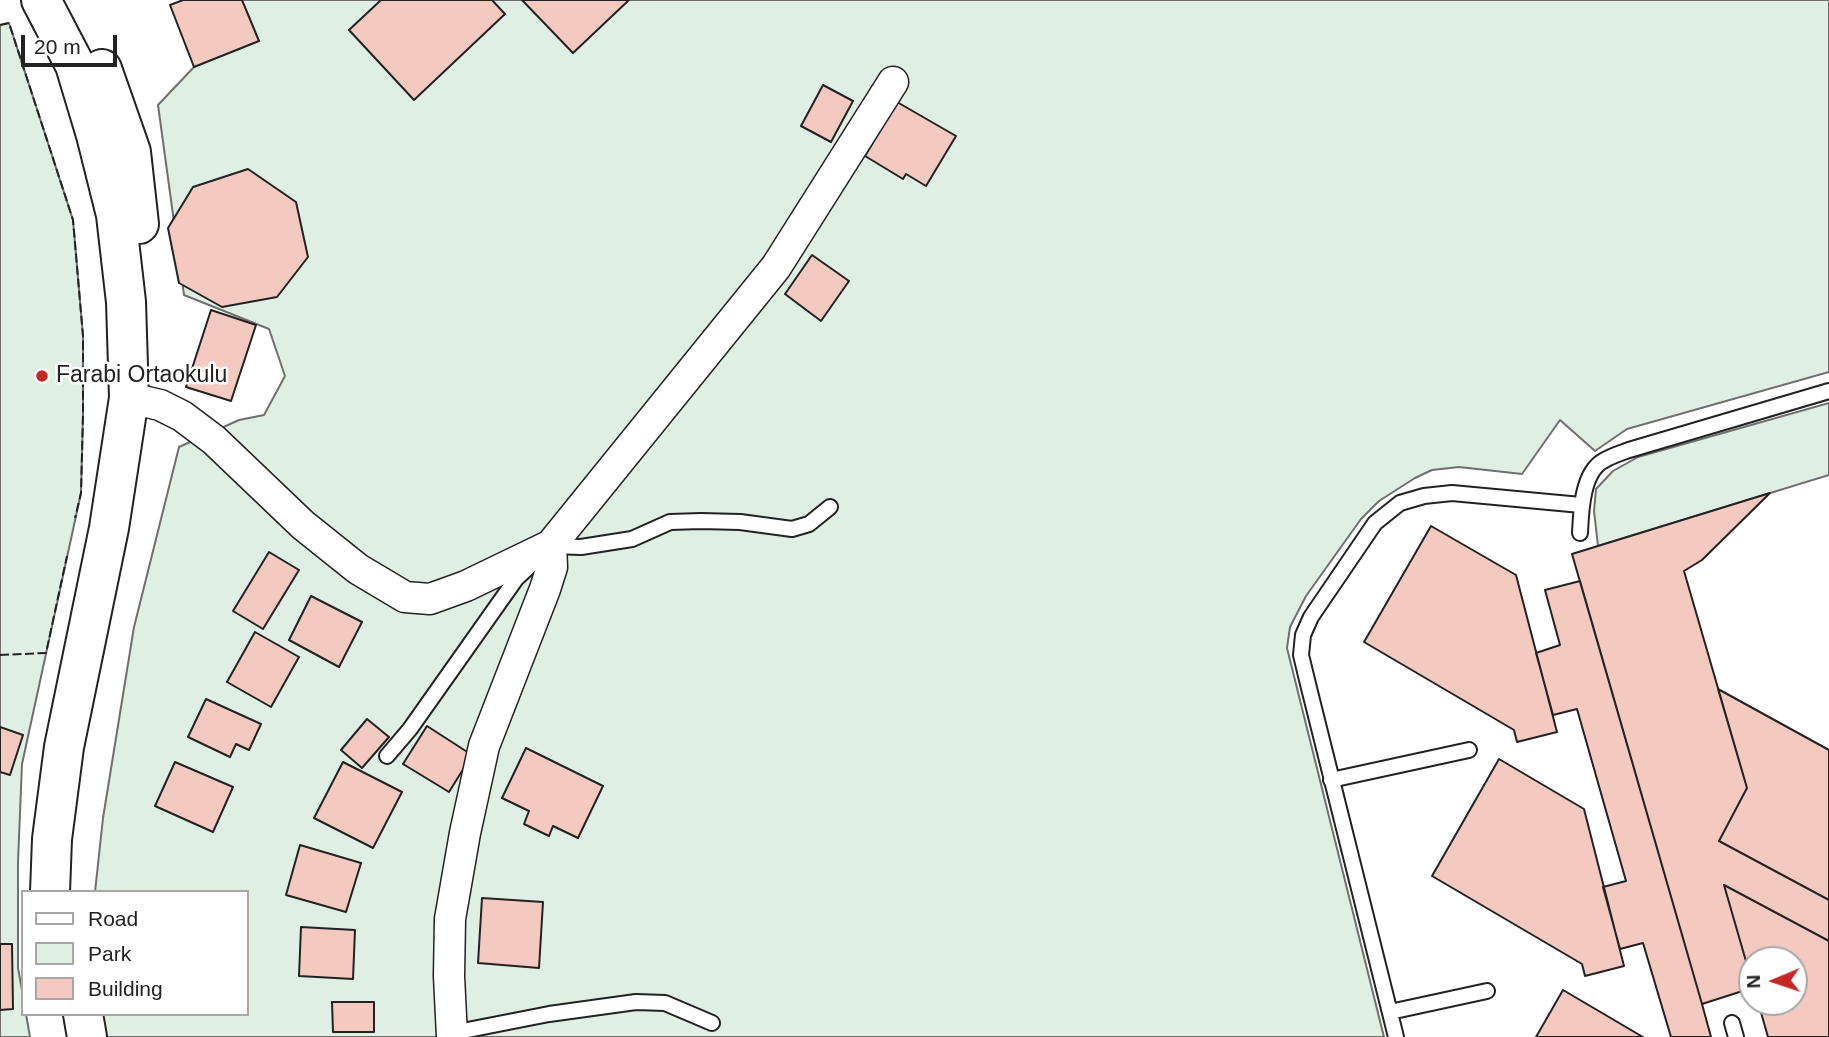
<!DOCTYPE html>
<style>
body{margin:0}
#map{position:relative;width:1829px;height:1037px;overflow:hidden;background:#fff;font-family:Arial,sans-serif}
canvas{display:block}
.legend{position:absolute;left:21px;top:890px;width:228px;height:126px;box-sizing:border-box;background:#fff;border:2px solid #a7a7a7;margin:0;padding:9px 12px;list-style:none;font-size:21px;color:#222}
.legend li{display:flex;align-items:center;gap:14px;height:35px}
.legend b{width:35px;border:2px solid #a7a7a7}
.north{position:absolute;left:1738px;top:946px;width:70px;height:70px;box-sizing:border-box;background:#fff;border:2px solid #a7a7a7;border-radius:50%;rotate:268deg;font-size:19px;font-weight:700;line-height:28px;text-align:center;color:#222}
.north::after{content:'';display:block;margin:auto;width:24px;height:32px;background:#c62828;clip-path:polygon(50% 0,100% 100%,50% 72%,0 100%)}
.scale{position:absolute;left:21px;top:35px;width:96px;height:32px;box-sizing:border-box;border:4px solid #222;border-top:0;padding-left:9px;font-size:21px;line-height:24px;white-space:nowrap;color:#222;-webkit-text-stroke:5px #fff;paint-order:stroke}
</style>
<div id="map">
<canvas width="1829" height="1037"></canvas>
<ul class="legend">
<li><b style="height:9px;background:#fff"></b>Road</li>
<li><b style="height:19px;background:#e0efe3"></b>Park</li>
<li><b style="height:19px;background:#f3c9c0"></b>Building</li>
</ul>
<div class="north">N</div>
<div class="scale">20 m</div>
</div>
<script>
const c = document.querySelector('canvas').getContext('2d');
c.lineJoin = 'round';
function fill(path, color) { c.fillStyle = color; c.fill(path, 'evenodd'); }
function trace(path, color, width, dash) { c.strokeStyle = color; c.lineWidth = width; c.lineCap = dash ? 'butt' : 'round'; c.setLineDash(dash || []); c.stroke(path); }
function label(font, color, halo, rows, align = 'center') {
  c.font = font + ' Arial,sans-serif'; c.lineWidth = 5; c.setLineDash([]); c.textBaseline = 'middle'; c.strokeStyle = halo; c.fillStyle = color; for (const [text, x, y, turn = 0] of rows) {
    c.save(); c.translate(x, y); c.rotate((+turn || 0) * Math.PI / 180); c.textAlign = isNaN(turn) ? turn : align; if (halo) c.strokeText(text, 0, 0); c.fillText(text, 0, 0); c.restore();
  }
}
const green = new Path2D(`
 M225,0h1604v372l-202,57 -32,22 -35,-31 -38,54 -63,-7 -27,3 -17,8 -36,23 -18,18 -55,77 -16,31 -3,21 97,389h-1279l-4,-23h146v-122h-152l8,-74 31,-191 45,-180 60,-27 25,-5 21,-39 -16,-47 -85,-34 -26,-190 36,-38z
 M9,23l64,197 10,116v79l-2,78 -59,271 -4,98v106l5,28v18h3l4,23h-30v-1012z
 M1829,403v72l-231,71 -4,-35 2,-22 17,-18 25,-14z`);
fill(green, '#e0efe3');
trace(green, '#6f6f6f', 2);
const building = new Path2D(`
 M183,0h59l17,41 -65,26 -24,-62z
 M381,0h111l13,14 -91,86 -65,-70z
 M522,0h107l-56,53z
 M823,85l30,16 -22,41 -30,-16z
 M897,102l59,34 -30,50 -20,-12 -3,5 -38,-23z
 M248,169l48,33 12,55 -31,40 -55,10 -43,-24 -11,-55 25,-41z
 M812,255l37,26 -28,40 -36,-27z
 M211,310l45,15 -25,76 -45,-14z
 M1770,493l-68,67 -18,11 63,217 -28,53 110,59v41l-105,-56 28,97v6l-50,16 -130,-450z
 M1431,526l85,49 41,157 -40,10 -3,-12 -150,-88z
 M269,552l30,18 -36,59 -30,-18z
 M1580,581l122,423 9,33h-40l-28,-94 -23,6 -17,-62 23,-6 -49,-172 -24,6 -17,-62 24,-8 -15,-55z
 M311,596l51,26 -23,45 -50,-27z
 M255,632l44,25 -28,50 -44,-25z
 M1718,689l111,61v150l-110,-59 28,-53z
 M206,699l55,25 -12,26 -13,-6 -6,13 -42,-20z
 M367,719l22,18 -27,31 -21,-18z
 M427,726l45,29 -23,37 -46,-28z
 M0,727l23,8 -13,40 -10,-3z
 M526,748l77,38 -25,52 -25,-12 -4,10 -25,-12 5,-13 -27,-13z
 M1499,759l85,50 40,157 -39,10 -3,-12 -150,-88z
 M175,762l58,25 -20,45 -58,-26z
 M343,762l59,30 -29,56 -59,-30z
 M300,845l61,18 -15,49 -60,-17z
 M1724,885l105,56v96h-61l-10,-35h36v-42h-42v22z
 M482,898l61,4 -4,66 -61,-5z
 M301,927l54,3 -2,49 -54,-3z
 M0,944h12l1,65 -13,1z
 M1563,990l80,47h-107z
 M332,1002h42v30h-41z`);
fill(building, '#f3c9c0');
trace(building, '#222', 2);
const lane = new Path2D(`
 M1580,533c1,-21 2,-60 23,-72 8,-5 18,-8 26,-11l200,-59
 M551,546l30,1 51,-8 38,-17 31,-1 39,1 52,7 17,-5 21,-17
 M387,756l23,-27 106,-150 15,-14
 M1331,780l138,-30
 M1390,1012l97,-21
 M1732,1023l4,14
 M452,1033l97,-19 87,-12 29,1 47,20
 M1396,1037l-88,-353 -7,-29 2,-20 8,-18 64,-94 25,-20 24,-7 28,-3 129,12`);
const street = new Path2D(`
 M129,398l31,7 22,11 32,24 89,85 55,44 47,28 25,2 36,-13 85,-41
 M452,1037l-3,-61 1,-57 15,-86 19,-87 61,-157 7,-22 -1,-22 225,-278 117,-185`);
const secondary = new Path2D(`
 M41,0l34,65 21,70 20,80 10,87 3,96 -20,130 -45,219 -12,92 -2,53
 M102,69l29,83 8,72
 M83,1014l4,23`);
trace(lane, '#222', 18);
trace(street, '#222', 33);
trace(secondary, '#222', 42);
trace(lane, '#fff', 14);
trace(street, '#fff', 30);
trace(secondary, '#fff', 38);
trace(new Path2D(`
 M0,25l9,-2 64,197 10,116v79l-2,78 -6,25
 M0,655l46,-2 21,-97`), '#222', 2, [9, 3.5]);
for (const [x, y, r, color] of [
 [42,376,7,"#c62828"]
]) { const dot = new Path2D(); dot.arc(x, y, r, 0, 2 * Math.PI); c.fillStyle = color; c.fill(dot); trace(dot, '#fff', 2.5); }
label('23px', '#222', '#fff', [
 ["Farabi Ortaokulu",56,376]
], 'left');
</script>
